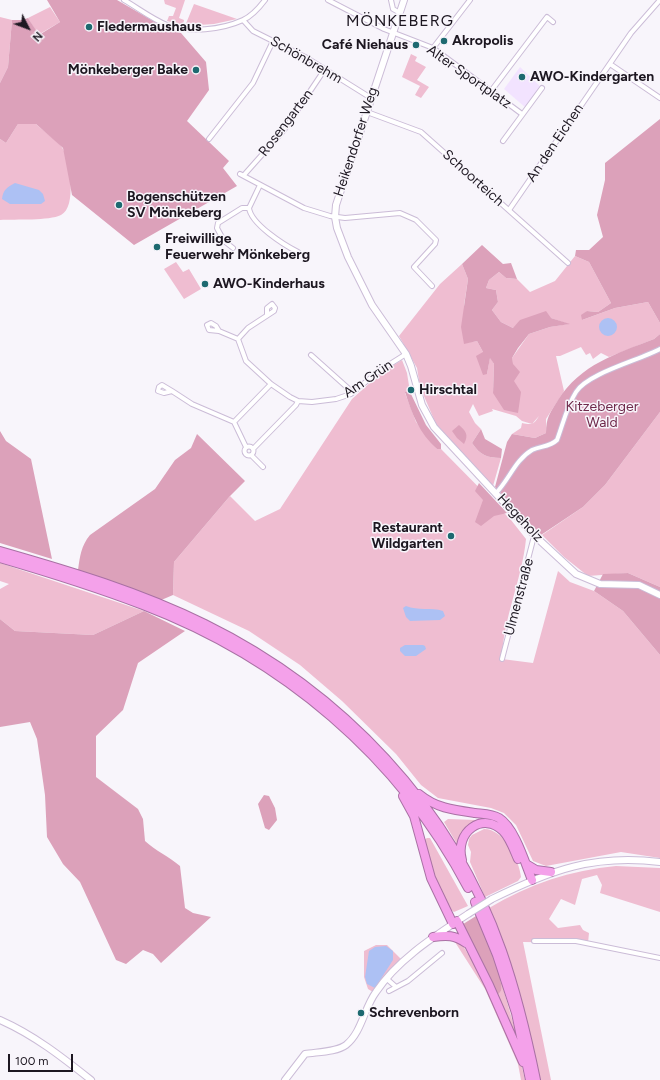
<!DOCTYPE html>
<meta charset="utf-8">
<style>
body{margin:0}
#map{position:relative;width:660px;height:1080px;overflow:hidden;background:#f8f5fb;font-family:Figtree,sans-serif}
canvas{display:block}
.north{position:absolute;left:8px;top:8px;width:40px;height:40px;-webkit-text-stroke:3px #f8f5fb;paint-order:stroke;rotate:132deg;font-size:11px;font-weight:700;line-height:16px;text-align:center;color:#1d1721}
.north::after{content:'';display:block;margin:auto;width:14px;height:18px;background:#1d1721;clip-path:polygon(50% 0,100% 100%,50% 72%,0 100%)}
.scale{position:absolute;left:8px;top:1054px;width:65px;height:18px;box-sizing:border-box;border:2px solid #1d1721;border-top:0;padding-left:5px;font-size:12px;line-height:14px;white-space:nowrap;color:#1d1721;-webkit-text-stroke:3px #f8f5fb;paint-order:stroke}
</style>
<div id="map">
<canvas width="660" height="1080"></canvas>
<div class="north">N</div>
<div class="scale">100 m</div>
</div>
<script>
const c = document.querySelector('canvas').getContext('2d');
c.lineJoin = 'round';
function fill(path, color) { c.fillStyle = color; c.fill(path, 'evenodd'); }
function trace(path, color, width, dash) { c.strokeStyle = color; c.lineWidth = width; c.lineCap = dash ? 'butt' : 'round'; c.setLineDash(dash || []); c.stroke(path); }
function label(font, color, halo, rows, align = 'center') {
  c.font = font + ' Figtree,sans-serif'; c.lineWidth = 3; c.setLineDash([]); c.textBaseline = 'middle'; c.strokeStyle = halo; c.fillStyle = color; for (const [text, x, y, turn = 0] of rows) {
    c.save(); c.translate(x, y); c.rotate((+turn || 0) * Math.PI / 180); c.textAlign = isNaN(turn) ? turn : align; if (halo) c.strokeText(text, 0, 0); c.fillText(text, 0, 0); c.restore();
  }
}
fill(new Path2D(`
 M520,67l22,21 -16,20 -22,-19z`), '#f2e3ff');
fill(new Path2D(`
 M164,0h21l-6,18 5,2 -1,5 -16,-4 2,-5h4l3,-8 -11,-4z
 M194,4l43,15 -23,5 -29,2z
 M50,7l10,15 -22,13 -10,-17z
 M0,17l12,3 -4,47 -8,16z
 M411,54l6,3 -2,4 11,6 -9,13 12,7 -8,11 -6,-3 5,-9 -18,-9z
 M18,124h18c6,6 24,18 27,25 7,13 14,58 -2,66 -12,6 -45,4 -61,5v-81l6,4z
 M575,256l14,6 22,41 -13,9 -11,-1 -5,9 33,-12 33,-6 12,21v11l-6,5 -45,18 -8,-4 -8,6 -3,-6 -4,2 -5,-8 -21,9h-4l8,35 -18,28v14l-11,5 -23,-4 9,-6 1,-5c9,2 12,2 17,-7l-7,8 -10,-3 -6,-5 -24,-7 1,2 -14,5 -6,-12 -4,8 6,11 6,6 -9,14c8,12 15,15 29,15l-8,28 -57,-62 -16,-37 -3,-19 -18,-32 41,-52 22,-20 6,15 -4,26v38l13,-2 6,11 4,22 3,-17 4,7 -1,29 20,-12 -1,-23 17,-24 21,-7 18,-3 -17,-6 -38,10 -12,-6 -9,-12 6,-8 -2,-12 -10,-2 3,-8 10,-8 7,6 11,1 13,13 25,-11z
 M176,262l7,10 6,-3 12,20 -17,10 -20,-30z
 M402,360l5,13 3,19 -5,1 11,29 21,27h4l70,71 15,19c-4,41 -23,79 -24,120l31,4 25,-92 12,11 24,9 29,20 37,44v203l-39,-6 -75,14 -13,-5 -17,-36 -12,-12 -13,-5 -53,-10 -17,-13 -25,-31 -54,-53 -42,-36 -51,-34 -76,-36 1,-33 56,-66 25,25 25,-12 72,-110 29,-26z
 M660,412v175l-32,-14 -40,3 -24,-19 -22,-22 41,-28 22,-22z
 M0,563l144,48 -51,24 -78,-4 -15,-12v-30l9,-5 -9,-3z
 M448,819l28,1 -19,24 -13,-22z
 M484,829c20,0 35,30 37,48l-3,4 -33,16 -15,-35 1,-10 -3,-7 1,-6 3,-4z
 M427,838h3l38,68 -14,6c-14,-9 -26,-55 -30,-72z
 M616,866l44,2v44l-60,-19 2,-8 -5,-10 -15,4 -7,26 -14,-6 -12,20 9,9 22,-3 3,5 6,3 -1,10 -65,-1 28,138h-12c-12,-59 -28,-116 -50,-172 40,-24 82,-38 127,-42z
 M453,939l9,5 30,50 28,65 5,21h-4l-3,-16 -33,-75z
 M376,945h11l15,15 -29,32 -5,-3 -4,-12v-26z
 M501,981l17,59 -21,-44 4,-5z`), '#efbdd1');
fill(new Path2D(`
 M47,0h70l50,29 14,4 25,29 3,28 -22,31 42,40 -6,7 14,18 -103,59 -62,-50 -9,-47 -27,-24h-18l-12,19 -6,-4v-56l8,-16 4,-47h10l6,-2 11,17 21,-13z
 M660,119v204l-12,-21 -33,6 -33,12 -1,-5 6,-4 11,1 13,-9 -22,-41 -14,-6 1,-6h13l14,-13 -6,-22 8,-35v-17z
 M482,245l21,19 8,-1 6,16 -11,-1 -7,-6 -10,8 -3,8 10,2 2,12 -6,8 9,12 12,6 7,-8 26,-9 5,7 19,6 -20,3 -21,7 -11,14 -6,10 1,6 7,8 -6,9 7,11 -3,21 -14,-3 -11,-17 1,-29 -4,-6 -3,16 -4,1 -7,-19 7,-4 -6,-11 -13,3 -3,-17 7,-48 -6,-15z
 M660,334v78l-55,73 -22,22 -42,28 -46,-48 12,-45 5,-8 23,4 11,-5c0,-16 4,-20 12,-33 23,-36 58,-46 96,-61z
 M408,391l2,1 16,33 15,19v5h-4c-18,-16 -25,-35 -32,-57z
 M459,425c7,6 10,10 5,19l-7,-6 -5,-7z
 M481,429l4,10 17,10 -1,9c-14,0 -21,-3 -29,-15z
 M0,431l6,10 25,18 21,100 -52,-16z
 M197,434l48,47 -15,15 -56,66 -1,33 -14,6 -81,-31c2,-14 3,-24 12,-35l65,-46 20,-29 16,-12z
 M479,483l28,30 -13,3 -13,10 -6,-4 8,-22 -8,-9z
 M628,573l32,14v68l-37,-44 -29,-20 9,-17z
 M144,611l41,20 -47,32 -15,47 -27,26v41l42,32 5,10 2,22c11,10 23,15 35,25l5,42 8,5 18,4 -50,46 -8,-9 -10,-4 -17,14 -10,-4 -36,-78 -17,-18 -16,-27 -2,-42 -8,-56 -7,-17 -30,5v-108l15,12 78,4z
 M264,795l5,1 6,12 2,12 -8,10 -4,-2 -7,-24z
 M476,916c6,14 29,62 25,75 -1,2 -3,3 -4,5l-37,-70z`), '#dca1ba');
fill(new Path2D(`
 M15,183l24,7 4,4 2,7 -4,3h-31l-8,-5c1,-9 5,-12 13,-16z
 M599 327a9 9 0 1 1 18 0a9 9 0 1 1-18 0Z
 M406,606c12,5 25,1 37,5l2,5 -5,4 -30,1 -4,-4 -3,-9z
 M405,645h18l2,1 1,3 -10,7h-11l-5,-5v-3z
 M386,946l7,5v9l-18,28 -8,-4 -2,-7 4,-26 6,-4z`), '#adc1f4');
const street = new Path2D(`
 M124,0c14,8 28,19 43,25 23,8 54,5 76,-5 9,-4 16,-12 22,-20
 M328,0l56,29 49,19 89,66
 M391,0l2,9 7,4
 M243,20l10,11 54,27 64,40
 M433,48l37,-48
 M610,64l50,34
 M491,91l56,-74 6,5
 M367,112l54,20 147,131
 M209,139l44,-56 20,-42
 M503,141l39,-53
 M240,174l64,34 26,8 15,2 55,-5 16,7 20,20 -1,4 -21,23 18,19
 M244,175l40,-45 41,-61
 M260,185l-11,23c2,16 35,37 49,44
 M509,210l122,-177 29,-33
 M233,248l-9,-7 -7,-13 1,-5 24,-15h7
 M267,315v-7l5,-4 3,4 -1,3 -26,17 -10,11 8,22 25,23 19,13 8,4 14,1 24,-3 15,-5 28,-23 27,-17
 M219,331l-10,-1 -2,-5 4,-2 5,3 3,5 19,8
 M311,355l38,34 2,5
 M172,391l-10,-6 -3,2 -1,4 6,2 8,-2 20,13 42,18
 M234,422l37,-38
 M234,422l12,25
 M244.5 451a4.5 4.5 0 1 1 9 0a4.5 4.5 0 1 1-9 0Z
 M253,449l43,-44 2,-4
 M251,455l12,12
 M496,493c13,-13 19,-33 36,-43 8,-4 18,-3 25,-10 6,-16 10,-34 19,-48 12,-19 64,-32 84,-43
 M502,659l31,-119 3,-3
 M534,941h42l84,17
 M387,979l9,8
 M389,991l19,-10 34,-28`);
const secondary = new Path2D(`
 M404,0l-68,205 -1,12 2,11 11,29 24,48 34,49 5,12 11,39 12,22 102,110 40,37 24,10 39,1 21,10
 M492,899c59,-29 102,-45 168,-37
 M0,1020c34,15 62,37 91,60
 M285,1080l20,-26c11,-2 32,-2 41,-9 16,-13 18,-37 30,-53 22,-33 59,-56 92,-78`);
const highway = new Path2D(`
 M0,551c70,20 140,41 205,73 136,67 247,183 297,327 15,43 25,85 34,129
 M0,558c48,14 96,29 143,47 139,53 256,151 325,283
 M419,794c17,14 34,16 56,19 8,1 17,1 24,5 16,10 26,45 33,62
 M403,796l11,20 17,62 22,46
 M462,860c-8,-28 21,-49 41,-29 7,7 11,19 15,28
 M526,864l10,6 15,2
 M475,902l22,53 19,58 14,67
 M457,921l32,64 34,77
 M433,937c14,-2 22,-2 33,6`);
trace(street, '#cbbcd7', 6);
trace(secondary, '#cbbcd7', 8);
trace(highway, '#a971a4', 10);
trace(street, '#fff', 4);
trace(secondary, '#fff', 6);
trace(highway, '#f4a1ea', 8);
const secondaryBridge = new Path2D(`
 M468,914l24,-15`);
trace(secondaryBridge, '#cbbcd7', 8, []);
trace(secondaryBridge, '#fff', 6);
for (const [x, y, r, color] of [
 [89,27,4,"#1d6970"],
 [444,41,4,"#1d6970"],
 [416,45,4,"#1d6970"],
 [196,70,4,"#1d6970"],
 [522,77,4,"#1d6970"],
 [119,205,4,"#1d6970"],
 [157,247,4,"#1d6970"],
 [205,284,4,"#1d6970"],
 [411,390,4,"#1d6970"],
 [451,536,4,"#1d6970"],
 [361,1013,4,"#1d6970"]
]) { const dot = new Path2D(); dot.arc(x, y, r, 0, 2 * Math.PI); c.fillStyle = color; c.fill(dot); trace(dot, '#f8f5fb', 1.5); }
label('bold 14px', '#1d1721', '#f8f5fb', [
 ["Fledermaushaus",97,27],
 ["Akropolis",452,41],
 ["Café Niehaus",408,45,"right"],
 ["Mönkeberger Bake",188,70,"right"],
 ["AWO-Kindergarten",530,77],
 ["Bogenschützen",127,197],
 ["SV Mönkeberg",127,213],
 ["Freiwillige",165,239],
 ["Feuerwehr Mönkeberg",165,255],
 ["AWO-Kinderhaus",213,284],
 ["Hirschtal",419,390],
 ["Restaurant",443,528,"right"],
 ["Wildgarten",443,544,"right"],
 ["Schrevenborn",369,1013]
], 'left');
label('14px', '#1d1721', '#f8f5fb', [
 ["Schönbrehm",306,60,30],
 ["Alter Sportplatz",469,77,35],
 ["Rosengarten",286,123,-53],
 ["Heikendorfer Weg",356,142,-72],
 ["An den Eichen",555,143,-56],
 ["Schoorteich",473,178,42],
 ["Am Grün",368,379,-34],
 ["Hegeholz",520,518,47],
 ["Ulmenstraße",519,597,-75]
]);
label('14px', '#6f2a4c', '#f8f5fb', [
 ["Kitzeberger",602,407],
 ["Wald",602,423]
]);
c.letterSpacing = '1px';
label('16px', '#1d1721', '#f8f5fb', [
 ["MÖNKEBERG",400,21]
]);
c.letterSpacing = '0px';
</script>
